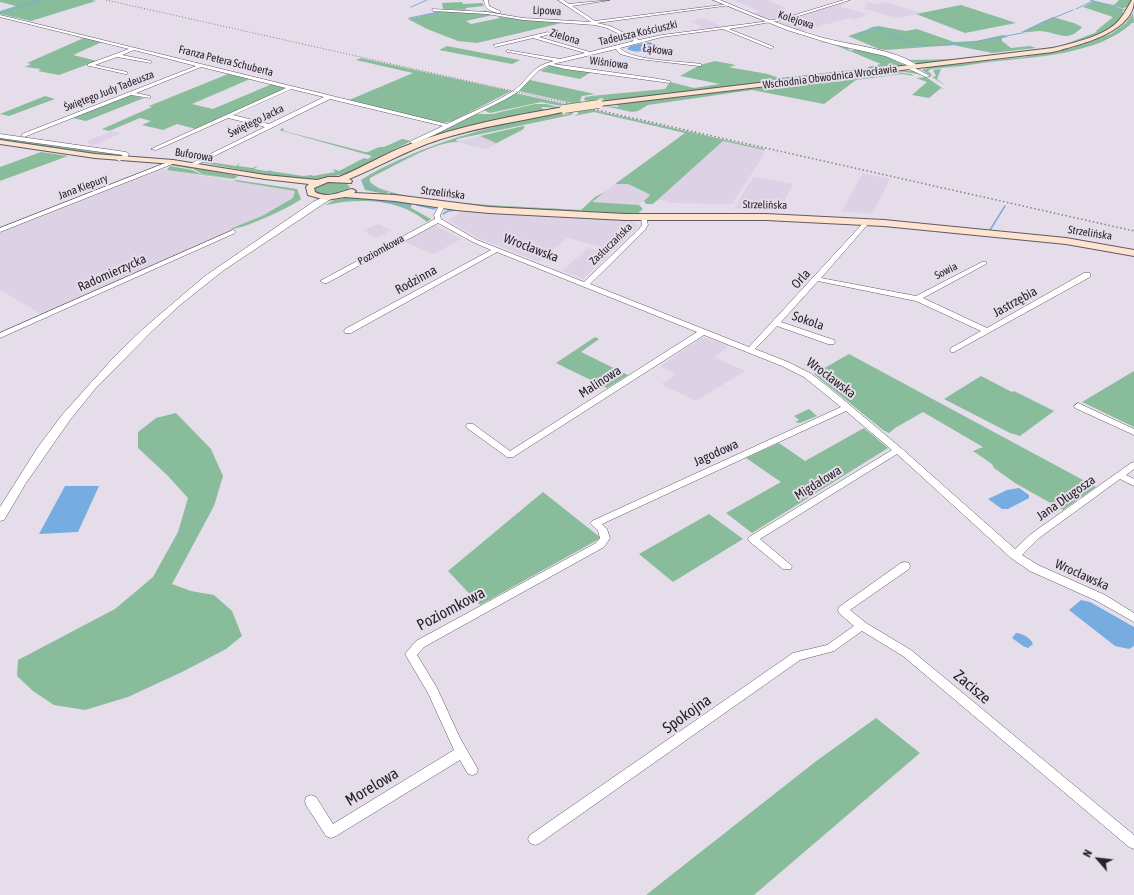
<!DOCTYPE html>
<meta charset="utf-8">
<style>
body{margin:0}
#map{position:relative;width:1134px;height:895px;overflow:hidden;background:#e6ddeb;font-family:"Asap Condensed",sans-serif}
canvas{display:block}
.north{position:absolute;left:1078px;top:839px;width:40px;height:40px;-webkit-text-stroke:3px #e6ddeb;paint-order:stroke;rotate:298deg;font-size:11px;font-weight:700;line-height:16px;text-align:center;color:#28252a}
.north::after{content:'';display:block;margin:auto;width:14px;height:18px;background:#28252a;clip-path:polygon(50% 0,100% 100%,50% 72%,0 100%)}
</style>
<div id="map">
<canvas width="1134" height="895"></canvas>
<div class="north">N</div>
</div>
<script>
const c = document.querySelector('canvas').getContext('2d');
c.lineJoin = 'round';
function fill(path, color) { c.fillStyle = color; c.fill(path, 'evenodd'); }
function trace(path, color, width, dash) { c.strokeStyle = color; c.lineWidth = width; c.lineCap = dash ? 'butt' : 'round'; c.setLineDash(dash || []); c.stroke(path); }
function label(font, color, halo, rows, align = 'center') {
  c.font = font + ' "Asap Condensed",sans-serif'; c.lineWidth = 4; c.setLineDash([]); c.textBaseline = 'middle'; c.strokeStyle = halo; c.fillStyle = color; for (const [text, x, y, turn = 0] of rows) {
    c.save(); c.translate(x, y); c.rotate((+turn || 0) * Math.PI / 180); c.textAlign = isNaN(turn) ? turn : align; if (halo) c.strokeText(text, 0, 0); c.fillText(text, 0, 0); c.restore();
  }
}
fill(new Path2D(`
 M733,0h33l21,8 -7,2 16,5 -27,5 -18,-6 9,-3z
 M860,0l17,4 9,-2 35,11 -21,5 -11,-2 -27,-8 6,-1 -4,-2 4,-2z
 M839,3l5,1 -5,2 27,8 -3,1 2,1 -10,3 18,5 -24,-6 -47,13 -24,-8 16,-5 10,1 -5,-2z
 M706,18l10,6 6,3 -17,2 -15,-8z
 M112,131l10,2 -27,12 -7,-1 -1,-3z
 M480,136l17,7 -12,6 -26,-7z
 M723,141l41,9 -1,6 -31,48 -61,-1 -13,-4z
 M160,169l135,22 -2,7 -31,18 -221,98 -41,-24v-58z
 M863,173l27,6 -18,35 -30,-3z
 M753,177l40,7 -13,25h-46z
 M615,184h13l22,11 -11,10 -48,-3z
 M461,211l171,10 7,5 -25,24 -47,-12 -28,24 -63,-25 -28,-16z
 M379,224l14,8 -6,-1 -2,1 1,2 -10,4 -13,-8z
 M433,224l28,15 -27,15 -32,-13z
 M588,248l23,5 -28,26 -21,-8z
 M702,338h5l22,8 -15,11 31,14 -49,30 -35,-17 15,-10 -16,-8z`), '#ddd1e5');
fill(new Path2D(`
 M0,0h92l4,1 -65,20 -31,-7v-3l16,-5 -16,-4z
 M1119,0h13l-4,7 -5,1 2,1 -21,-5 21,6 -3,1 2,3 -9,11 -8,6 -17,7 -37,11 -132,15 -33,-9 23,5 47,-1 71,-8 34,-6 34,-13 -1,-1 17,-14 -30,-10 11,-6 20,4z
 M462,2l1,2 19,-1 2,3 -19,2 2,2 -24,-1 -1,-6z
 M961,5l55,18 -51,10 -49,-19z
 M442,11l55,3 -31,7 5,3 29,-6 -2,-1 68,5 -89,21 -19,-2 -31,-12 -19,-10z
 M1133,13l1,10h-2c-34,32 -99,34 -143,39 -16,2 -32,5 -48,7l-4,10 9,7 -14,-9 4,-1 -3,-6 38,-5 -40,4 -3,2 4,4 -1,1 -9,-6 9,-3 93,-10 48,-9 39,-14 15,-11z
 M1053,17l21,6 8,4c-15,17 -24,5 -42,4 -7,0 -13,2 -19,1z
 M878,26l28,5 11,-2 37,13 22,-1 27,-6 5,2 -6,1v3l9,7 19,-2 6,2 -44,5 -39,-8 -67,5 -7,-1 -31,-13z
 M86,37l16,5 -29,13 24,6 -38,14 -21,-4 3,-2 -16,-2 6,-3 -4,-1z
 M819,42h8l22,6 -1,1 4,2 2,-2 30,6 20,10 -299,36 -3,-3 -7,2 -2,3 -9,-3 1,-3 6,-1 74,-7 5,-7 24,6 26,-4 -40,-8 20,-11 15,-4 21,4 -7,2 4,1 35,6 11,4 89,-10v-1l13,-3 -51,-21z
 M447,46l73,14 -8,4 -73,-14z
 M361,58l150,33 -58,30 -11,2 -93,-23 64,-27 -57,-13z
 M551,65l40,7 -11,7 -40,-8z
 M905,71h11l7,4 -18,-3 -49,6 -2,1 48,-6 9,1 3,2 -12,-2 -46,6 -32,24 -72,-14 -104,15 -10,6 -6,1 -28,-6 15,1 -3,-3z
 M228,74l22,5 -58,25 21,5 59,-25 16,4 -92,41 -19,-5 -14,6 -21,-5 9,-4 -11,-3 -31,13 -7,-2 50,-22 -3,-1z
 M926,77l19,13 -4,-2 -12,10 -17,-3 15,-13 -11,-4z
 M530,80l65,14 -13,2 -2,5 5,2 -4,2 -62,-14z
 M515,93l59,13 -7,1 -26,-5 -51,11 -7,-3z
 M129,95l15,3 -58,23 -14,-3 -6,2z
 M45,96l10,3 -46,17 -9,-2z
 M535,104h11l16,4 -20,-1h-1l3,3h7l-78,16 -3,-1 -16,5 -105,44 31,-16 96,-44h16z
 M585,108l180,41 -1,1 -41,-9 -70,63h-7l-2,-3 6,-6 -1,-1 -21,-10h-13l70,-51 -91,-21 -20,4 4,-2v-3z
 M570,110l4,2 -3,3 -114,24 -1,2 29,8 11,-6 -16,-7 43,-10 2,1 -3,3 -37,19c-8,-2 -18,-6 -27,-7 -21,-2 -68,26 -88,36v4c20,23 175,25 211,28l14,-13 10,-5 -13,10 47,3 4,4 -7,6 -134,-5 -113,-15 1,-2 -1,-1 -4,2 -20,-4 -4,-10c12,-8 25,-14 38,-20 51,-24 106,-37 161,-48l4,3 6,-2z
 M283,128l1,3 81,21h3l11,-5h5l18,-8 9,2 -65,33 -35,6 -39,-4 -73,-14 3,-1 34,5 4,-3 -2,3 15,2 4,-2h1l-4,3 13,2 5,-1 -2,1 33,5 9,-1 1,1 22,-4 -2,-3 6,2 25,-13 4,1 4,-3 -93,-26z
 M0,137l124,18 -2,2 -15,-1 -107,-16z
 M41,152l27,4 -68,25v-14z
 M172,163l66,13 -4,3 -32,-5 -9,-5 -24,-4z
 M170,166l22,4 8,4 32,5 -65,-9z
 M236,180l61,9 4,10c-10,8 -59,31 -71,30l32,-13 31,-18 2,-7 -61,-10z
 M327,181l18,1 5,5 -2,4c-12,3 -23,8 -34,0v-4z
 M357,196l56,7 -2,2v3l20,11 -4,3c-28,-24 -68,-24 -102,-17l9,-5z
 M595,337l4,2 -18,13 47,23 -21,13 -51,-25z
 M849,354l247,133 -33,23 -48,-27 -21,-15 -2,-4 -19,-13 10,-4 -60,-35 -28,16 -6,5 -6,-3 -69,-56z
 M1134,371v56l-52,-25z
 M981,376l31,16 2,-1 40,20 -34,25 -10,-3 -66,-34z
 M809,409l8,7 -17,7 -5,-1 4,-2 -5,-4z
 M176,413l35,36 12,27 -9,30 -42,78 19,7 23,4 18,16 10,25 -16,13 -44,23 -54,25 -43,13 -31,-5 -21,-14 -16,-15 1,-16 97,-51 38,-32 25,-45 10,-34 -21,-23 -29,-27v-16l18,-14z
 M864,428l24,20 -136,85 -26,-20 55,-31 -35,-24 33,-15 26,18z
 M543,492l58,46 -121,67 -32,-34z
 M709,514l34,25 -70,43 -34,-28z
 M876,718l44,35 -166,142h-108l169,-133z`), '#89bc9b');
fill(new Path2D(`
 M649,42l9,3c-10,6 -20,9 -31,4l3,-3z
 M65,486h34l-21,46 -39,2z
 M1019,488l10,7v3l-21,11h-6l-14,-10 19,-9z
 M1081,600l9,2 44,25v19l-5,3 -14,-3 -46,-36z
 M1016,633c6,0 15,5 17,11l-5,4 -5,-2 -11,-8z`), '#77ace1');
trace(new Path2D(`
 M1090,0l34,10
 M411,7l16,-7
 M1076,9l17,-8
 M484,11l31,6
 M0,13l42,-13
 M409,18l35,-7
 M509,18l13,2
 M555,20l28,2
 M858,36l15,-9c12,3 22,11 34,15 23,7 51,2 74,-1
 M984,40l38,-7 19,-10 32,-13`), '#77ace1', 1);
trace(new Path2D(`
 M364,180l5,9 8,1 -1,1
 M344,200l13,-2 54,7
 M417,205l18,4
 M443,214l5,-3 8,-1
 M990,230l15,-24`), '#77ace1', 1.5);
const minor = new Path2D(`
 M484,0h4l1,6 11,5v2c-8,0 -16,-5 -16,-13z
 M558,0h5l6,4 41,-4 -38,6 23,15 134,-17 2,1 -134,18 13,3 29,14 23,-5 100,-13 26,-5 56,-17h6l-61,19 -60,10 45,18 -2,2 -49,-20 -61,8 -42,11c11,13 62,13 81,16v2h-2l-60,-7 -19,-5 -4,-5 -63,15 100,14 17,3v2l-105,-14 -16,-4 -10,5 -21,22 -12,7 -72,36 -21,9 -3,-2 1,-1 32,-15 -113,-27 -138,68 -3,-2 1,-1 75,-37 -37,-9 -72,32 -5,-1 135,-61 -85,-21 -65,26 14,3v2l-19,-3 -107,42 -3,-2 1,-1 174,-68 -62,-16 -12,5 29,6v2l-34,-6 -22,8 32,7v2h-2l-35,-8h-2v-2l41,-15 -129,-32v-2l447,109c22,-11 46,-20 66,-33 18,-13 16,-24 41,-30l-45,-9h-2v-2l53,9 25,-6 -52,-15 -38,9 -2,-2 55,-13 2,2 -11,3 51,15 44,-11 -27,-13 -12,-3 -72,-5 -36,-6 -54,-3 -1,-2 55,3 36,6 68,4zM291,89l33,8 -55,27 -36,-9z
 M909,67h4l17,9 -4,1 -17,-8z
 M0,134l126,18 3,2 -2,4 -8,3 -3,-2 7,-4 -123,-17z
 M173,160l3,2 -1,1 -175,69v-4z
 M442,203l3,2 -5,10 1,4 36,21 107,42 55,-53 3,-4 -1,-8 5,-1 2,9 -4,6 -54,53 159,63 116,-126 2,-1 3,2 -1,1 -48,55 95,18 66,-34h4v2l-63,34 64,30 97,-55h6v4l-136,75h-3l-1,-2 1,-2 30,-17 -65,-30 -98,-20 -37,41 53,18 1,2 -1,2h-6l-51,-18 -22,23 33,13 22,11 17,13 74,62 114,101 16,-15 100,-71 3,-1v7l-8,6 8,4v7l-14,-7 -81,59 -17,17 16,10 67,30 29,18v9l-37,-21 -67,-30 -19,-13 -114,-104 -137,85 32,27 -1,3h-8l-34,-28 -1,-2 1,-2 143,-87 -46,-39 -244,113 5,5 3,9 -6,9 -180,100 -7,8 20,33 23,50 16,28 2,4 -2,4 -4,1 -4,-1 -8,-14 -124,76 -5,2 -5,-2 -20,-31 -1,-4 1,-4 5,-2 5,2 17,27 121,-74 -26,-57 -23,-39 11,-13 180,-98 4,-5 -2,-7 -8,-8 2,-2 249,-114 -37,-30 -22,-11 -78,-31 -191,122h-6l-40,-29 -1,-2 1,-2h6l37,27 187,-119 -200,-80 -146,81h-6l-1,-2 1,-2 146,-79 -18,-8 -35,-19 -111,60h-3l-4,-2 115,-62 -1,-4 6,-11z
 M233,230l3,2 -1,1 -235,105v-5z
 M1078,403l56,26v6l-59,-27 -1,-2z
 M905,562l4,1 1,3 -1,3 -59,41 16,13 45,27 223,185v14l-5,-2 -226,-191 -41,-25 -28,20 -34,9 -260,183 -5,2 -5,-2 -2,-4 2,-4 263,-182 34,-8 27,-19 -15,-13 -1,-3 1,-3 62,-44z`);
const tertiary = new Path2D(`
 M713,0h7c33,14 66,27 100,37 27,8 79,12 99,30l-5,1 -29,-12 -53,-12 -45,-14z
 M325,196h3l4,2 -108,72 -44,35 -29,27 -56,57 -25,31 -44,63 -22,37 -4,1v-14l38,-60 24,-32 53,-59 29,-28 61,-52 108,-74z`);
const secondary = new Path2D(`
 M1132,0h2c0,33 -56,45 -81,52l-454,54 -4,-2 4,-2 454,-54c20,-5 54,-12 67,-29 5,-6 8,-13 12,-19z
 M564,107h3v4c-43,10 -87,15 -129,29 -31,10 -59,27 -89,39l3,2 -1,2 -23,-1 -14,6 1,4c13,7 24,0 37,-3l4,2 -2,2 41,2 94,12 136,7h141l118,6 182,18 68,12v6l-68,-12 -182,-18 -118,-6h-141l-136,-7 -33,-3 -61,-9 -50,-4 -19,3 -18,-5 -2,-8 3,-3 -44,-5 -92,-15 -78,-6 -95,-14v-4l95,14 78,6 92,15 52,5 11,-3h11c23,-9 45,-23 69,-32 50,-19 103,-29 156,-38z`);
trace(minor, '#615965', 1);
trace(tertiary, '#615965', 1);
trace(secondary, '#615965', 2);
fill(minor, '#fff');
fill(tertiary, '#fff');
fill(secondary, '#fce4ce');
trace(new Path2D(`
 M106,0l465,104`), '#857f88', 1, [1, 2]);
trace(new Path2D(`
 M566,103l568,128`), '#857f88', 1.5, [1.5, 2.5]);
const secondaryBridgeFar1 = new Path2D(`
 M596,104h3`);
const secondaryBridge = new Path2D(`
 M564,109l35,-5`);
trace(secondaryBridgeFar1, '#615965', 7, []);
trace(secondaryBridge, '#615965', 9, []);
trace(secondaryBridgeFar1, '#fce4ce', 6);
trace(secondaryBridge, '#fce4ce', 8);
label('11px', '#28252a', '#e6ddeb', [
 ["Lipowa",547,11,3],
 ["Kolejowa",796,20,18],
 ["Tadeusza Kościuszki",638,33,-13],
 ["Zielona",565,37,17],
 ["Łąkowa",658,50,8],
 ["Franza Petera Schuberta",226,61,14],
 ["Wiśniowa",609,63,7],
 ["Wschodnia Obwodnica Wrocławia",830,77,-7],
 ["Świętego Judy Tadeusza",109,91,-21],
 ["Świętego Jacka",256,121,-26],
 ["Buforowa",194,155,9],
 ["Jana Kiepury",83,187,-21],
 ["Strzelińska",443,193,7],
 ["Strzelińska",765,205,1],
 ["Strzelińska",1090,233,9],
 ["Zasłuczańska",611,244,-44],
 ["Poziomkowa",381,250,-29],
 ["Sowia",946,271,-27]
]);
label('13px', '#28252a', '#e6ddeb', [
 ["Wrocławska",531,248,21],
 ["Radomierzycka",112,273,-24],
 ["Orla",801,279,-48],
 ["Rodzinna",416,280,-29],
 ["Jastrzębia",1015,302,-29],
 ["Sokola",808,321,19],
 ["Wrocławska",831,378,37],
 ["Malinowa",600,382,-33],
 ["Jagodowa",716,453,-24],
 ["Migdałowa",818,483,-32],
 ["Jana Długosza",1066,498,-35],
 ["Wrocławska",1082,575,24]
]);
label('16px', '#28252a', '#e6ddeb', [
 ["Poziomkowa",451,609,-28],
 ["Zacisze",972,687,40],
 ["Spokojna",687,714,-35],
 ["Morelowa",372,787,-31]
]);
</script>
